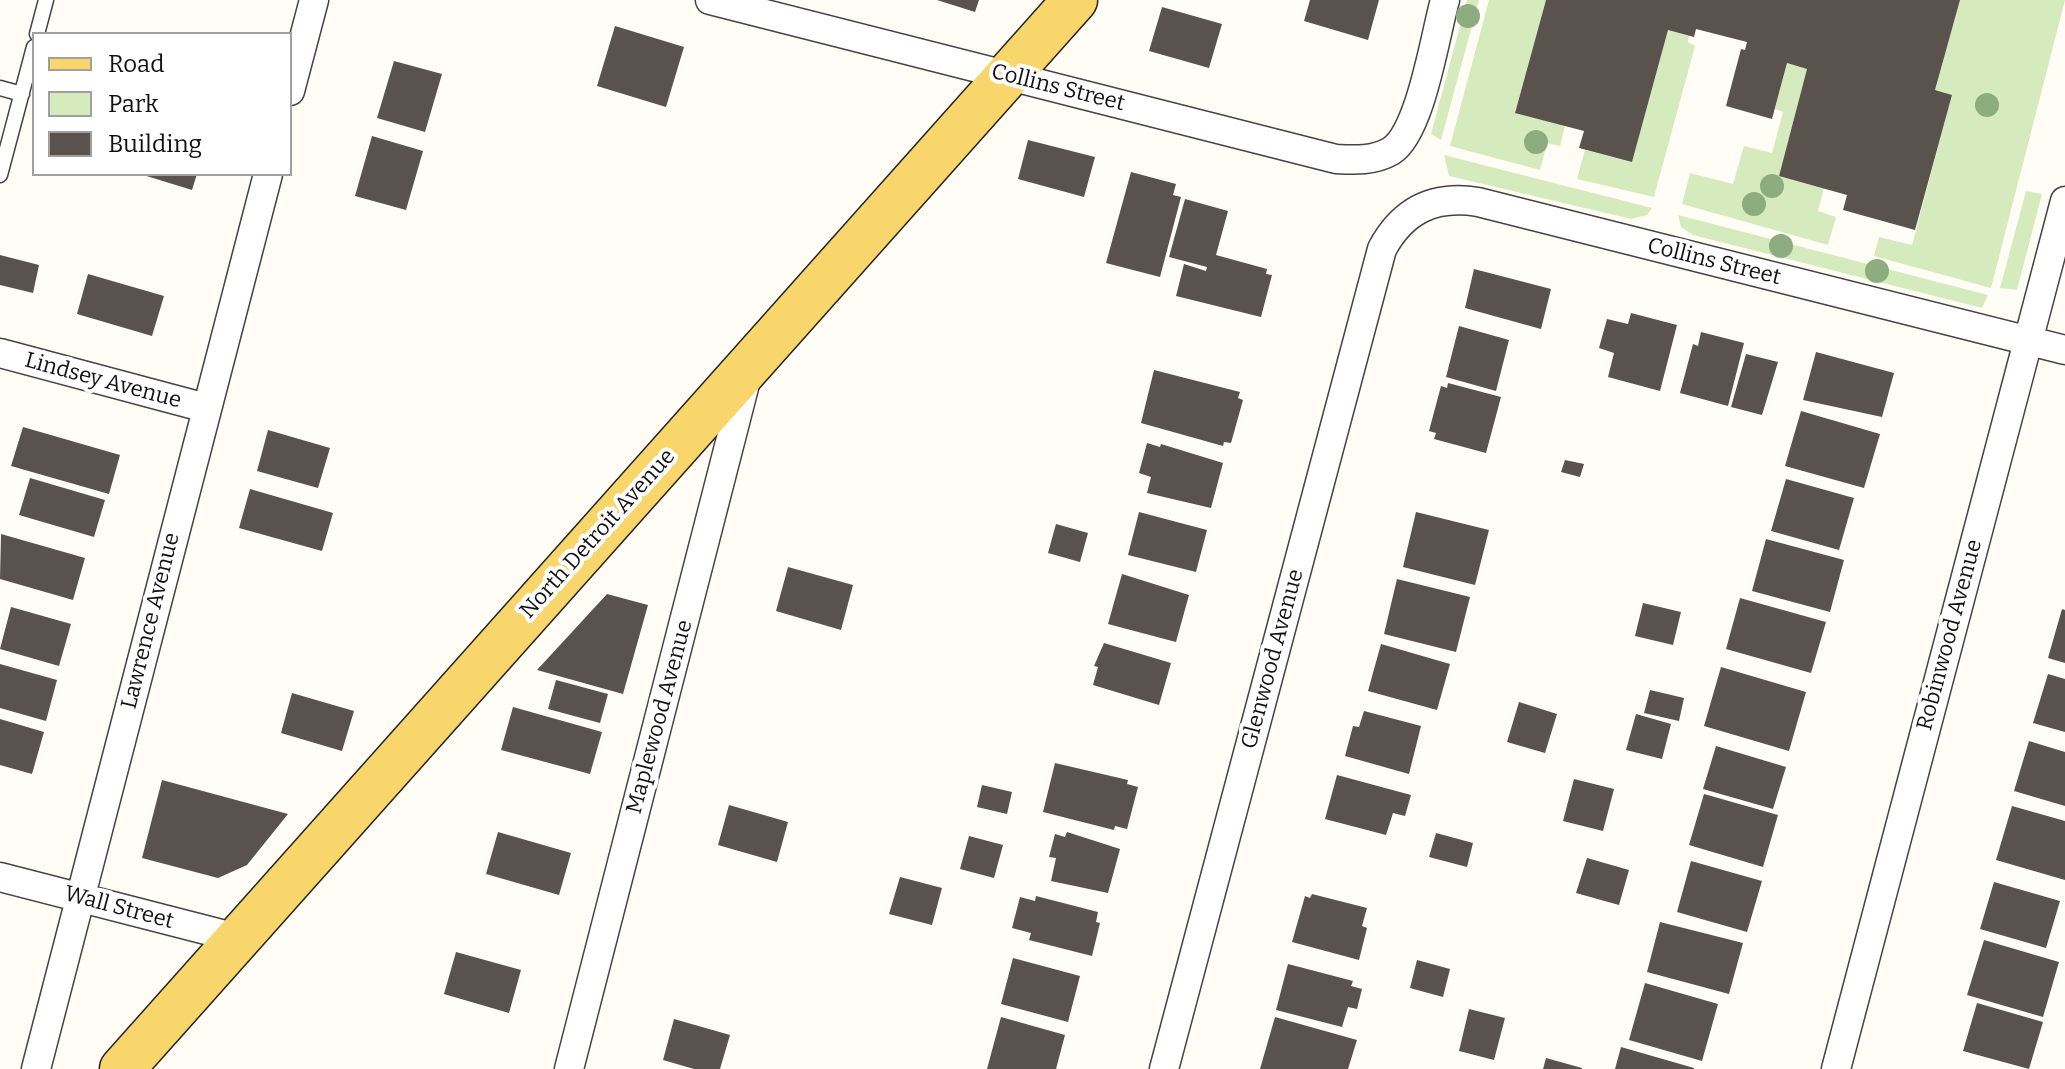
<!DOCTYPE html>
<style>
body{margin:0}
#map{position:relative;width:2065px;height:1069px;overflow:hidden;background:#fffdf5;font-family:Bitter,serif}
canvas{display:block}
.legend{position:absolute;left:32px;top:32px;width:260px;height:144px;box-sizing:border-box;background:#fff;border:2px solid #a0a0a0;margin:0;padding:10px 14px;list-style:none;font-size:24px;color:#111}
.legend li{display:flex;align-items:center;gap:16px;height:40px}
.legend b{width:40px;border:2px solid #a0a0a0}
</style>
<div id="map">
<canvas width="2065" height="1069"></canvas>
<ul class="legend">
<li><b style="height:10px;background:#f9d66b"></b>Road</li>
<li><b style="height:22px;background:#d5ebbd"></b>Park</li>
<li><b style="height:22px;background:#5a524d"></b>Building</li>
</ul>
</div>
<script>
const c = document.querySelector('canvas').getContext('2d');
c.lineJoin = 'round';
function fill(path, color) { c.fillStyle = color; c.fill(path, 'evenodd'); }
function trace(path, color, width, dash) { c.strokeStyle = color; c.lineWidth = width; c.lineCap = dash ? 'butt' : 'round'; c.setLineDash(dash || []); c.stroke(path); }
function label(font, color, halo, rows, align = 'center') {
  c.font = font + ' Bitter,serif'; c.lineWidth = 8; c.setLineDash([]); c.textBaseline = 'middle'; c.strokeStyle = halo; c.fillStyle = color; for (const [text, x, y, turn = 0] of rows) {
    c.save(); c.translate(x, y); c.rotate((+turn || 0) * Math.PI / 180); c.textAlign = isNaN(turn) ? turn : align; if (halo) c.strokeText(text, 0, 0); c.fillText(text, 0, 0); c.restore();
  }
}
fill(new Path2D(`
 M1467,0h12l-38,140 -10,-6z
 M1489,0h57l-31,112 50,14 -5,20 -13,-3 -7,27 -90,-24z
 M1960,0h105l-74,288 -117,-32 5,-19 33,8 40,-150 -17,-5z
 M1668,30l21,6 -1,6 7,4 -41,151 -77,-18 8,-29 47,12z
 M1787,63l20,6 -28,107 45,12 -6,23 18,6 -8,28 -146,-41 8,-31 43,11 11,-38 28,7 11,-41 -8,-3z
 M1444,155l208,53 -5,7 -16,4 -182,-43z
 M2026,191l16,3 -25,96 -17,-2z
 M1678,215l310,80 -6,13 -289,-73 -12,-8z`), '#d5ebbd');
fill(new Path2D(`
 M937,0h42l-4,12z
 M1310,0h69l-11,40 -64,-19z
 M1546,0h414l-25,90 17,5 -37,135 -72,-20 4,-15 -68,-19 28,-107 -20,-6 -15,56 -46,-13 15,-57 4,1 2,-8 -51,-13 -2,8 -26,-7 -36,132 -53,-14 5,-17 -69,-18z
 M1162,7l60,17 -13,44 -60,-17z
 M615,26l69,21 -18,60 -69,-21z
 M394,61l48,13 -17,58 -48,-14z
 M372,136l51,15 -17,59 -51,-14z
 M1028,140l67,17 -11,40 -66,-18z
 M1131,172l45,12 -3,11 8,2 -21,80 -54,-14z
 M140,174h57l-5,16z
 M1185,199l43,12 -12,44 51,14 -1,5 6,1 -11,42 -85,-21 8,-32 22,7 1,-4 -38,-10z
 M0,255l39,10 -6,28 -33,-8z
 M1474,269l77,20 -10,40 -76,-21z
 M88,274l76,22 -12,40 -75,-22z
 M1631,313l46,12 -17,66 -52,-14 6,-24 -15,-5 8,-29 21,5z
 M1459,326l50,14 -13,51 -50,-14z
 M1701,332l43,11 -16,63 -48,-13 13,-49 5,2z
 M1816,352l78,21 -12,44 -79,-17z
 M1746,354l32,8 -16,53 -31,-8z
 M1154,370l86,22 -2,6 5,2 -12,43 -7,-1 -1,4 -82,-23z
 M1448,383l53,14 -15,56 -52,-14 2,-6 -7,-2 12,-45 6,2z
 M1801,411l79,23 -16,54 -79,-22z
 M23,427l97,28 -11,39 -98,-28z
 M268,430l62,18 -12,40 -61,-17z
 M1147,443l13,4 1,-3 62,19 -12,45 -64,-15 4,-16 -12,-4z
 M1565,460l19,4 -4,13 -19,-5z
 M30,478l75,22 -11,37 -75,-22z
 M1786,479l68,19 -15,52 -68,-19z
 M250,489l83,24 -11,38 -83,-23z
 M1139,512l68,18 -11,42 -68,-17z
 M1416,512l73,18 -14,55 -72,-18z
 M1056,524l32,9 -8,29 -32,-9z
 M1,534l84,24 -12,42 -73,-21z
 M1766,539l78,21 -14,52 -78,-21z
 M788,567l65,18 -12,45 -65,-19z
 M1122,574l67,21 -13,47 -68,-18z
 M1397,579l73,18 -14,55 -72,-18z
 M607,594l41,11 -25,89 -86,-24z
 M1740,598l86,24 -15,51 -85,-24z
 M1643,603l38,9 -8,33 -38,-9z
 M11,607l60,17 -12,42 -59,-17z
 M2062,609l3,1v53l-17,-5z
 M1104,643l67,20 -12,42 -66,-20 5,-18 -4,-1z
 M1381,644l69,20 -13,46 -69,-19z
 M0,664l57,16 -11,41 -46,-13z
 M1721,667l85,25 -17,59 -85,-25z
 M2048,674l17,5v53l-32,-9z
 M556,680l52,14 -8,29 -52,-14z
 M1650,690l34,8 -5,23 -35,-8z
 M292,693l62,18 -12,40 -61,-18z
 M1519,702l38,12 -12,39 -38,-11z
 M513,707l89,25 -12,42 -89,-24z
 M1364,711l57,15 -12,48 -64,-18 8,-30 6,1z
 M1636,714l35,10 -9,35 -36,-9z
 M0,719l44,13 -12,42 -32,-9z
 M2029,741l36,11v54l-51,-15z
 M1716,746l70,21 -13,42 -70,-20z
 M1055,763l73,17 -1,4 11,3 -11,42 -12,-3 -1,4 -71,-18z
 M1337,775l74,20 -6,21 -12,-3 -7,22 -61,-16z
 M1574,779l40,10 -11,42 -40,-10z
 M162,780l126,34 -41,51 -29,13 -76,-20z
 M982,785l30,7 -5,22 -30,-7z
 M1704,794l74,21 -15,52 -74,-22z
 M729,805l59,17 -11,40 -59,-17z
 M2012,806l53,15v59l-69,-20z
 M498,832l73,21 -12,42 -73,-21z
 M1067,832l53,17 -12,44 -57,-12 5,-23 -7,-1 6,-23 10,3z
 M1436,833l37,10 -6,24 -38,-10z
 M969,836l34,9 -9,33 -34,-9z
 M1587,858l42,12 -10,35 -43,-12z
 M1691,861l71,20 -15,51 -70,-20z
 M900,877l42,11 -10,37 -43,-11z
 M1994,882l66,19 -14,47 -66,-19z
 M1312,894l55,14 -5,18 5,2 -8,32 -67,-18 13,-46 5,2z
 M1036,896l62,16 -2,10 4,1 -8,33 -63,-16 2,-7 -19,-5 8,-31 15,4z
 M1660,922l83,21 -14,51 -82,-22z
 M1984,940l75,22 -16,55 -76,-22z
 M456,952l65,18 -12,43 -65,-19z
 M1013,958l67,18 -12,46 -67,-18z
 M1417,960l33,9 -7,28 -33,-9z
 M1288,964l65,17 -2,5 11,3 -5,20 -9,-2 -6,20 -66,-17z
 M1645,983l73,21 -16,57 -73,-21z
 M1977,1003l66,19 -14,47 -66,-18z
 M1469,1009l36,9 -11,42 -35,-9z
 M1001,1017l64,18 -9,34h-69z
 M1275,1017l82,23 -9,29h-88z
 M674,1019l56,16 -10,34h-26l-31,-9z
 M1621,1047l73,21v1h-79z
 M1546,1058l36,10v1h-39z`), '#5a524d');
const lane = new Path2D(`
 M37,34l9,-34
 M0,88l22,6
 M0,175l34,-128`);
const street = new Path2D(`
 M710,0l626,159c19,1 38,2 55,-8 30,-19 44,-116 54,-151
 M290,91l24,-91
 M0,353l206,55
 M0,877l237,61
 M36,1069l232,-895
 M569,1069l179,-697
 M1164,1069l218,-820c21,-39 52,-54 96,-47l587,148
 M1836,1069l229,-868`);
const primary = new Path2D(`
 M122,1069l953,-1069`);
trace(lane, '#444', 17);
trace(street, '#444', 31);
trace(primary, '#222', 47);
trace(lane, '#fff', 14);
trace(street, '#fff', 28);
trace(primary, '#f9d66b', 44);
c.fillStyle = '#8dad7f';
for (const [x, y] of [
 [1468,16],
 [1987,105],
 [1536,142],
 [1772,186],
 [1754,204],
 [1781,246],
 [1877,271]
]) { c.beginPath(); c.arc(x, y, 12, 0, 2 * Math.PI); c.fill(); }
label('22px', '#111', '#fff', [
 ["Collins Street",1058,88,14],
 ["Collins Street",1714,262,14],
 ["Lindsey Avenue",103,381,15],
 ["North Detroit Avenue",598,534,-48],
 ["Lawrence Avenue",151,621,-76],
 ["Robinwood Avenue",1950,635,-75],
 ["Glenwood Avenue",1273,659,-75],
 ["Maplewood Avenue",660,717,-75],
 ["Wall Street",119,908,15]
]);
</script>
